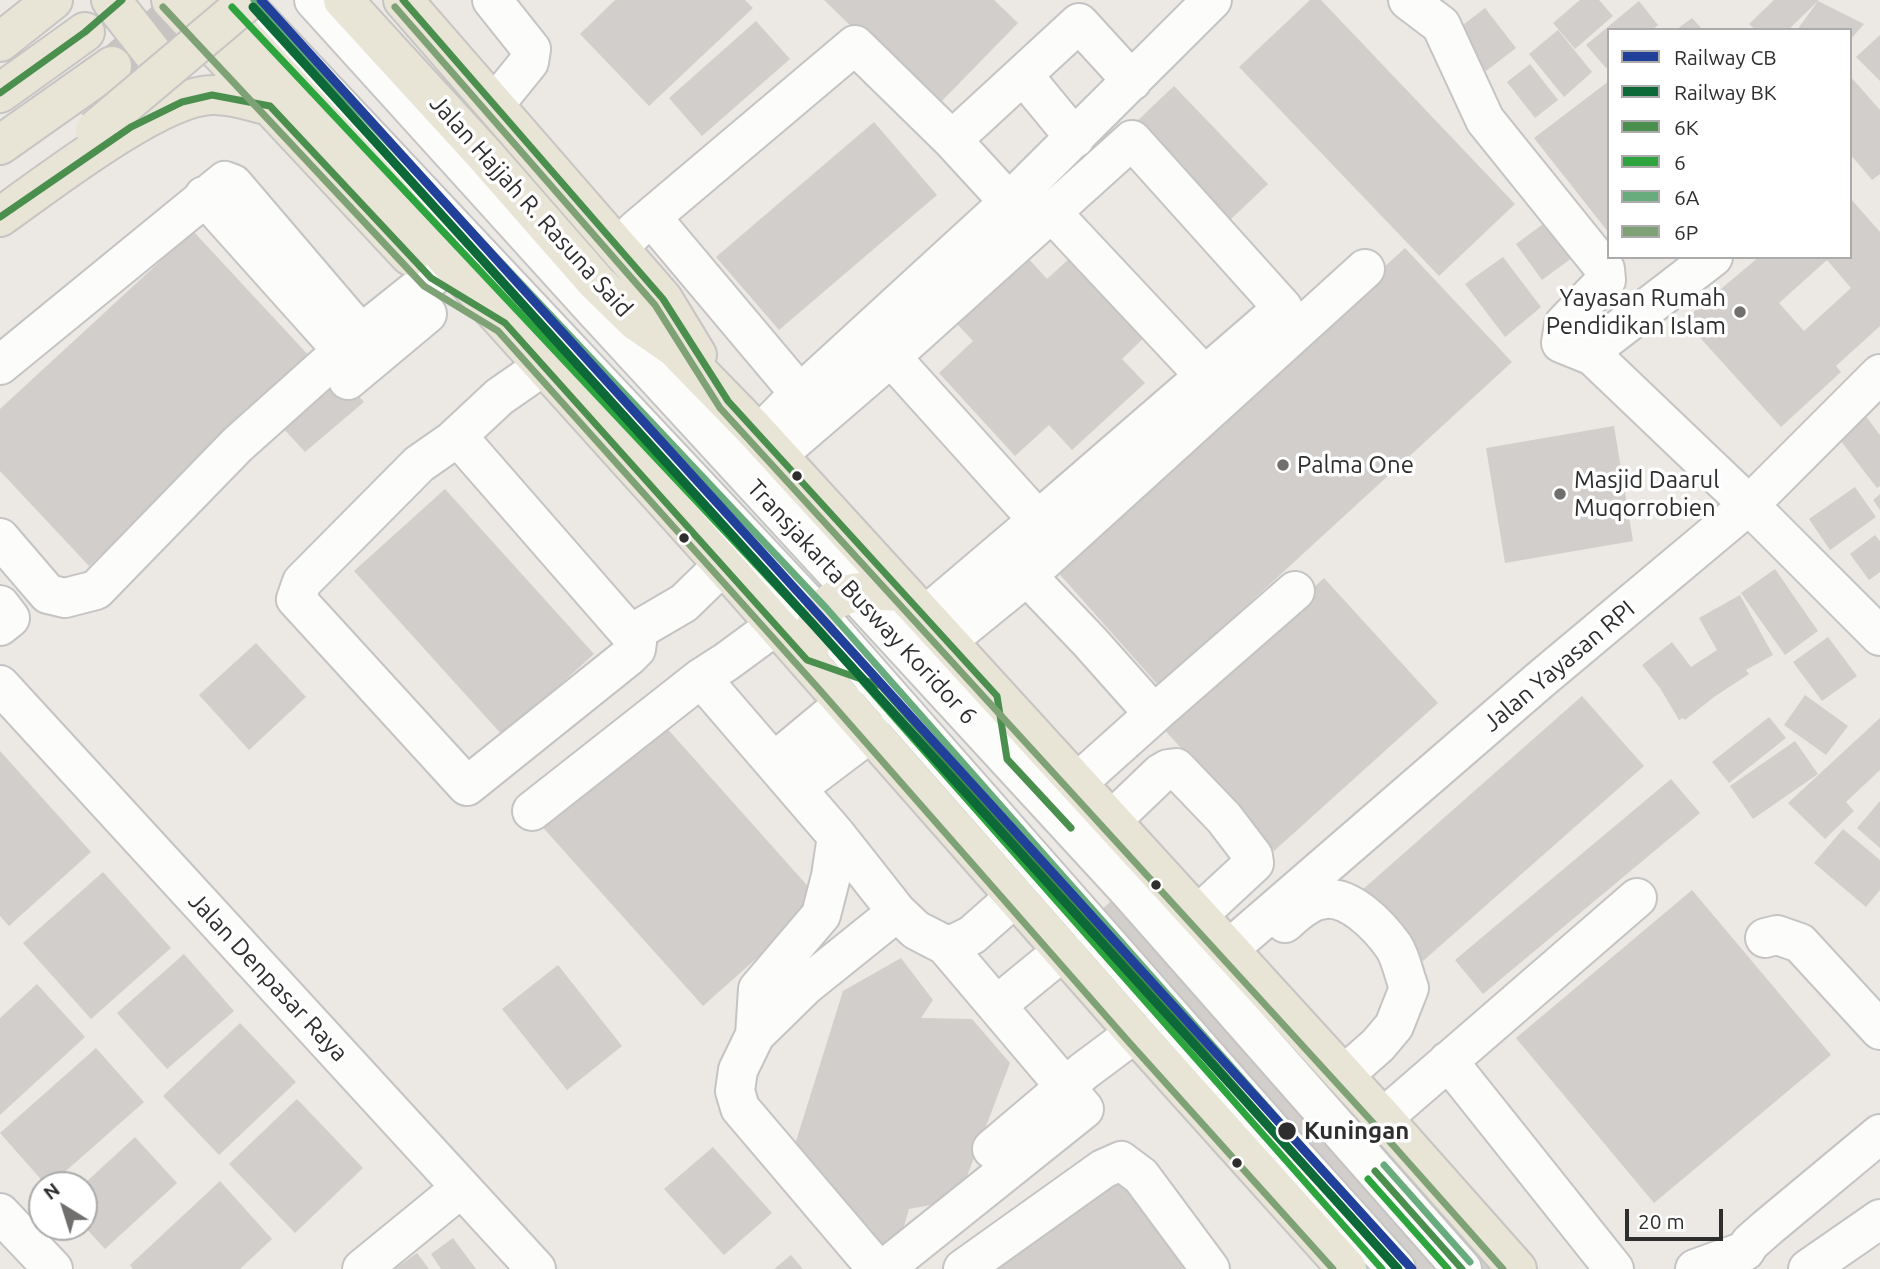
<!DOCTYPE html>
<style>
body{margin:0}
#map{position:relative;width:1880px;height:1269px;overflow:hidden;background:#ece8e4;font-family:Ubuntu,sans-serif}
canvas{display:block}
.legend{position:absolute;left:1607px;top:28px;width:245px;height:231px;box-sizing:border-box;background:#fff;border:2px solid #ababab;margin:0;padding:9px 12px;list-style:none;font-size:21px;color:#2e2e2e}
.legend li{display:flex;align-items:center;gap:14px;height:35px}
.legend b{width:35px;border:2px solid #ababab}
.north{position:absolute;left:28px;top:1171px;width:70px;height:70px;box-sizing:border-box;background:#fff;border:2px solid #ababab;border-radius:50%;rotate:322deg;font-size:19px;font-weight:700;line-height:28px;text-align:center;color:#2e2e2e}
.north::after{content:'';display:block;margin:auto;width:24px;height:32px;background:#706f6e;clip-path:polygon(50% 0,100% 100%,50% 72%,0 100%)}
.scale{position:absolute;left:1625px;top:1209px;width:98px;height:32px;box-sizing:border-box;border:4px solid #2e2e2e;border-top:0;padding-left:9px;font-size:21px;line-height:24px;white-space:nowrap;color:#2e2e2e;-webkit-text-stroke:5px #fff;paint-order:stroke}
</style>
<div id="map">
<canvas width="1880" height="1269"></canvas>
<ul class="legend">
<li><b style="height:9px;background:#20409a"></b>Railway CB</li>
<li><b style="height:9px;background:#0e6938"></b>Railway BK</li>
<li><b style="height:9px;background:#4a8f4e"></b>6K</li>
<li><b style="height:9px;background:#2ea43f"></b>6</li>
<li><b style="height:9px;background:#68ab7d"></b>6A</li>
<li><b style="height:9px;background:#7ea176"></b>6P</li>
</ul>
<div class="north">N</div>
<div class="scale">20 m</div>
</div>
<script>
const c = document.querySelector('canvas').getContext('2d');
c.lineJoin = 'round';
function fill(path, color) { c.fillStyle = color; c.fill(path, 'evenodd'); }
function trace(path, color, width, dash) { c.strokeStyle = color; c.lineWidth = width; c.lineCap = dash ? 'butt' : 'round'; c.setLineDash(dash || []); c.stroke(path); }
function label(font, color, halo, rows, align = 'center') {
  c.font = font + ' Ubuntu,sans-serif'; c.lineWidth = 7; c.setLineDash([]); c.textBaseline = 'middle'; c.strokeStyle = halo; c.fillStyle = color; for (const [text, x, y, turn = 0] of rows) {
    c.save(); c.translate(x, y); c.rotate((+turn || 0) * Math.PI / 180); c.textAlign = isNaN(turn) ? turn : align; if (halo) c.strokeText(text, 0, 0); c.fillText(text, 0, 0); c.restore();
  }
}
fill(new Path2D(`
 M615,0h130l8,8 -104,98 -69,-72z
 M824,0h170l24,23 -83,85z
 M1310,0h11l194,204 -76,72 -200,-209z
 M1580,0h19l14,16 -38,33 -22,-26z
 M1774,0h45l-31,30h-32l-7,-6z
 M1639,1l19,24 -6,5h-43v36l-3,2 -20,-23z
 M1818,1l46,23 -14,16v-10h-53z
 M1485,8l31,40 -30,23 -31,-40z
 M1692,18l11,12h-27z
 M756,21l34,38 -88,77 -33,-38z
 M1558,30l34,42 -28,25 -35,-43z
 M1880,35v46l-24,-24z
 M1530,64l28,36 -23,18 -28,-36z
 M1850,76l30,34v64l-8,6 -22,-26z
 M1609,81v69l-2,2 2,2v79l-75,-95z
 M1174,86l94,98 -38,36 -94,-98z
 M874,122l63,73 -158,135 -63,-73z
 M1850,198l30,34v94l-44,40 5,6 -60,55 -97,-107 75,-63h91zM1827,260l24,28 -47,43 -25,-28z
 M1550,219l26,36 -34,25 -26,-36z
 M193,231l119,128 -223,207 -89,-95v-62z
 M1017,246l30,33 34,-31 73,80 -32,31 23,24 -73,67 -23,-25 -34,31 -76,-83 34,-32 -27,-29z
 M1405,248l107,114 -353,324 -104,-117z
 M1503,257l38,50 -36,30 -40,-53z
 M331,366l33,36 -59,50 -32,-35z
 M1865,415l15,20v51l-3,2 -40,-52z
 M1614,426l19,115 -128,22 -19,-115z
 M1855,487l21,30 -46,33 -21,-31z
 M445,489l149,165 -91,82 -149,-165z
 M1880,494v16l-7,-10z
 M1875,535l5,6v31l-11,8 -19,-26z
 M1775,569l43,62 -33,24 -44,-62z
 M1324,578l114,125 -164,148 -113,-125z
 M1740,595l33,60 -27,15 3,4 -35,23 -29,23 -2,-2 -4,2 -19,-32 -18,-23 30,-23 19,25 26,-17 -18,-32z
 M1828,637l29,39 -35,25 -29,-39z
 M256,643l50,54 -57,53 -50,-55z
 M1805,695l43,31 -22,29 -42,-30z
 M1582,696l62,70 -221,195 -62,-70z
 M656,716l165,185 -118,105 -165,-184z
 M1769,717l17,21 -57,45 -17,-21z
 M1880,718v52l-34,32 8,9 -29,28 -37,-36z
 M1795,741l23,33 -65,45 -23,-33z
 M0,751l91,101 -82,74 -9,-10z
 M1671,779l29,34 -217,181 -28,-34z
 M1880,801v47l-23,-20z
 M1843,829l37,31v30l-14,17 -52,-44z
 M103,872l68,76 -80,71 -68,-76z
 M1142,874l350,395h-119l-298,-336z
 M1692,890l139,165 -177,148 -138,-165z
 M184,954l50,57 -67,58 -50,-56z
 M901,958l32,42 -12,18 51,1 38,44 -52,137 -49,9 -12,41 -32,-14 -73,-82 51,-163z
 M558,965l64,81 -55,44 -65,-81z
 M37,984l48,53 -85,78v-97z
 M240,1023l56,59 -77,73 -56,-59z
 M96,1048l48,54 -94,83h-4l-46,-52z
 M297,1099l66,69 -68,65 -66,-69z
 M135,1137l42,46 -72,66 -21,-23v-42z
 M713,1147l59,66 -48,42 -60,-66z
 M1112,1171l76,98h-201z
 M220,1181l52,58 -32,30h-107l-3,-4z
 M453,1238l23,31h-35l-10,-15z
 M417,1253l12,16h-34z
 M791,1255l12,14h-29z`), '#d1cecb');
trace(new Path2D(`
 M112,66l77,-66`), '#c6c3c0', 38, [38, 19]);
const minor = new Path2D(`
 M240,0l579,616 453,515 124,138
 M314,0l278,307 537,584 333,378
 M492,0l39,49 -2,13 -34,42
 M1408,0l33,25 44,95 120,149 1,11 -42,44 -3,19 32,13 156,149 131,131
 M1023,75l52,63
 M204,196l138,154
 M1009,202l-57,-62 127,-117 53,58
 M1052,213l153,163
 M652,218l148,176
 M619,247l18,-18 218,-184 97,95
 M1593,356l12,-16 108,-83
 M891,357l241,-217 151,168 -245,212
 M0,365l225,-184 8,3 128,150
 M348,380l79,-66
 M759,435l32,-33 218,-200 203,-202
 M452,441l13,4 172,197 -1,7 -7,7 -162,130 -171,-187 6,-17 117,-118 33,-23 47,-44 43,-30
 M777,455l114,-98 147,163 -113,96
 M0,538l48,56 17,4 31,-8 141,-145 124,-111 70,-56
 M1027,576l338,-307
 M0,605l10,13 -10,8
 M631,634l53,-31 39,-38
 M947,641l80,-65 63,66 64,72 -77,69
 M701,678l136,158 60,76 19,18 29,15 11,-2 16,-8 43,-38
 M0,685l536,584
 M1154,714l141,-123
 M774,762l71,-59
 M797,788l74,-56
 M532,811l169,-133 25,-16 49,-36
 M1111,821l50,-48 7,-4 8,-1 48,50 29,38 1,7 -56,52
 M1285,923c10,-9 21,-20 35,-23 28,-8 60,27 74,47 7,11 10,28 15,41l-15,38 -16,19 -34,30
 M1765,938l12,-3 23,8 80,87
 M1229,949l311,-269 209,-175 131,-131
 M997,1005l66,-54
 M755,1035l3,-46 63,-74 10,-39 6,-40
 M1448,1061l166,208
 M1383,1118l254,-220
 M992,1149l92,-78 51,-38
 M0,1213l53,56
 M362,1269l99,-81
 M877,1269l-137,-161 -5,-17 3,-21 17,-35 50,-49 92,-74
 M884,1269l200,-160 -139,-164
 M963,1269l140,-100 18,-8 20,15 69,93
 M1695,1269l50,-18 5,-8 17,-15 113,-94
 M1808,1269l72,-50`);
const major = new Path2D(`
 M111,0l47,60 -4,28 -9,16
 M171,0l239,256
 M210,0l150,162 363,403 412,468 212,236
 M343,0l141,154 112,128 40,39 39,27 78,80 630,690 134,151
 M403,0l260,299 34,56
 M0,42l53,-42
 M0,93l85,-61
 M0,145l112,-79
 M0,217c47,-33 159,-121 212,-122 20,-1 40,7 58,11
 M807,660c3,-14 6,-30 12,-42 15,-31 54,-28 83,-26`);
trace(minor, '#c5c4c5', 42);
trace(major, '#c6c5c4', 42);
trace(minor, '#fcfcfb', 38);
trace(major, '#e8e4d6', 38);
const majorBridge = new Path2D(`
 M95,130l154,-130`);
trace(majorBridge, '#c6c5c4', 42, []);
trace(majorBridge, '#e8e4d6', 38);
trace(new Path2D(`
 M403,0l260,299 65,102 269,295 10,63 64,69
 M0,93l85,-61 37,-32
 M0,217l131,-90 51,-25 30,-7 58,11 161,172 74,45 302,337 74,26 515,583
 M1375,1171l87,98`), '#4a8f4e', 7);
trace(new Path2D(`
 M232,7l579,616 571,646
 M1368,1179l80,90`), '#2ea43f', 7);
trace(new Path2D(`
 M254,0l573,609 577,653
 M1384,1165l86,97`), '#68ab7d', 7);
trace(new Path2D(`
 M163,7l261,279 74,45 320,357 309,352 206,229
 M395,7l260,298 65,103 655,717 128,144`), '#7ea176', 7);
trace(new Path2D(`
 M261,0l1151,1269`), '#20409a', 9);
trace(new Path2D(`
 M253,7l1145,1262`), '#0e6938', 9);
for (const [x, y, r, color] of [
 [1740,312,7,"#706f6e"],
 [1283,465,7,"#706f6e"],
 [797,476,6,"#2e2e2e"],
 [1560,494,7,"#706f6e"],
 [684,538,6,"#2e2e2e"],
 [1156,885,6,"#2e2e2e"],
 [1287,1131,10,"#2e2e2e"],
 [1237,1163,6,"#2e2e2e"]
]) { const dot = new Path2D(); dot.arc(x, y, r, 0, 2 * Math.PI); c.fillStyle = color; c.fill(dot); trace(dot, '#fff', 2.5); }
label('24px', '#2e2e2e', '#fff', [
 ["Jalan Hajjah R. Rasuna Said",531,206,48],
 ["Transjakarta Busway Koridor 6",862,602,47],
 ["Jalan Yayasan RPI",1559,666,-40],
 ["Jalan Denpasar Raya",268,977,47]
]);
label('24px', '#2e2e2e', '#fff', [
 ["Yayasan Rumah",1726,298,"right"],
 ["Pendidikan Islam",1726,326,"right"],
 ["Palma One",1297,465],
 ["Masjid Daarul",1574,480],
 ["Muqorrobien",1574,508]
], 'left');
label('bold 24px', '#2e2e2e', '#fff', [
 ["Kuningan",1304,1131]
], 'left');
</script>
